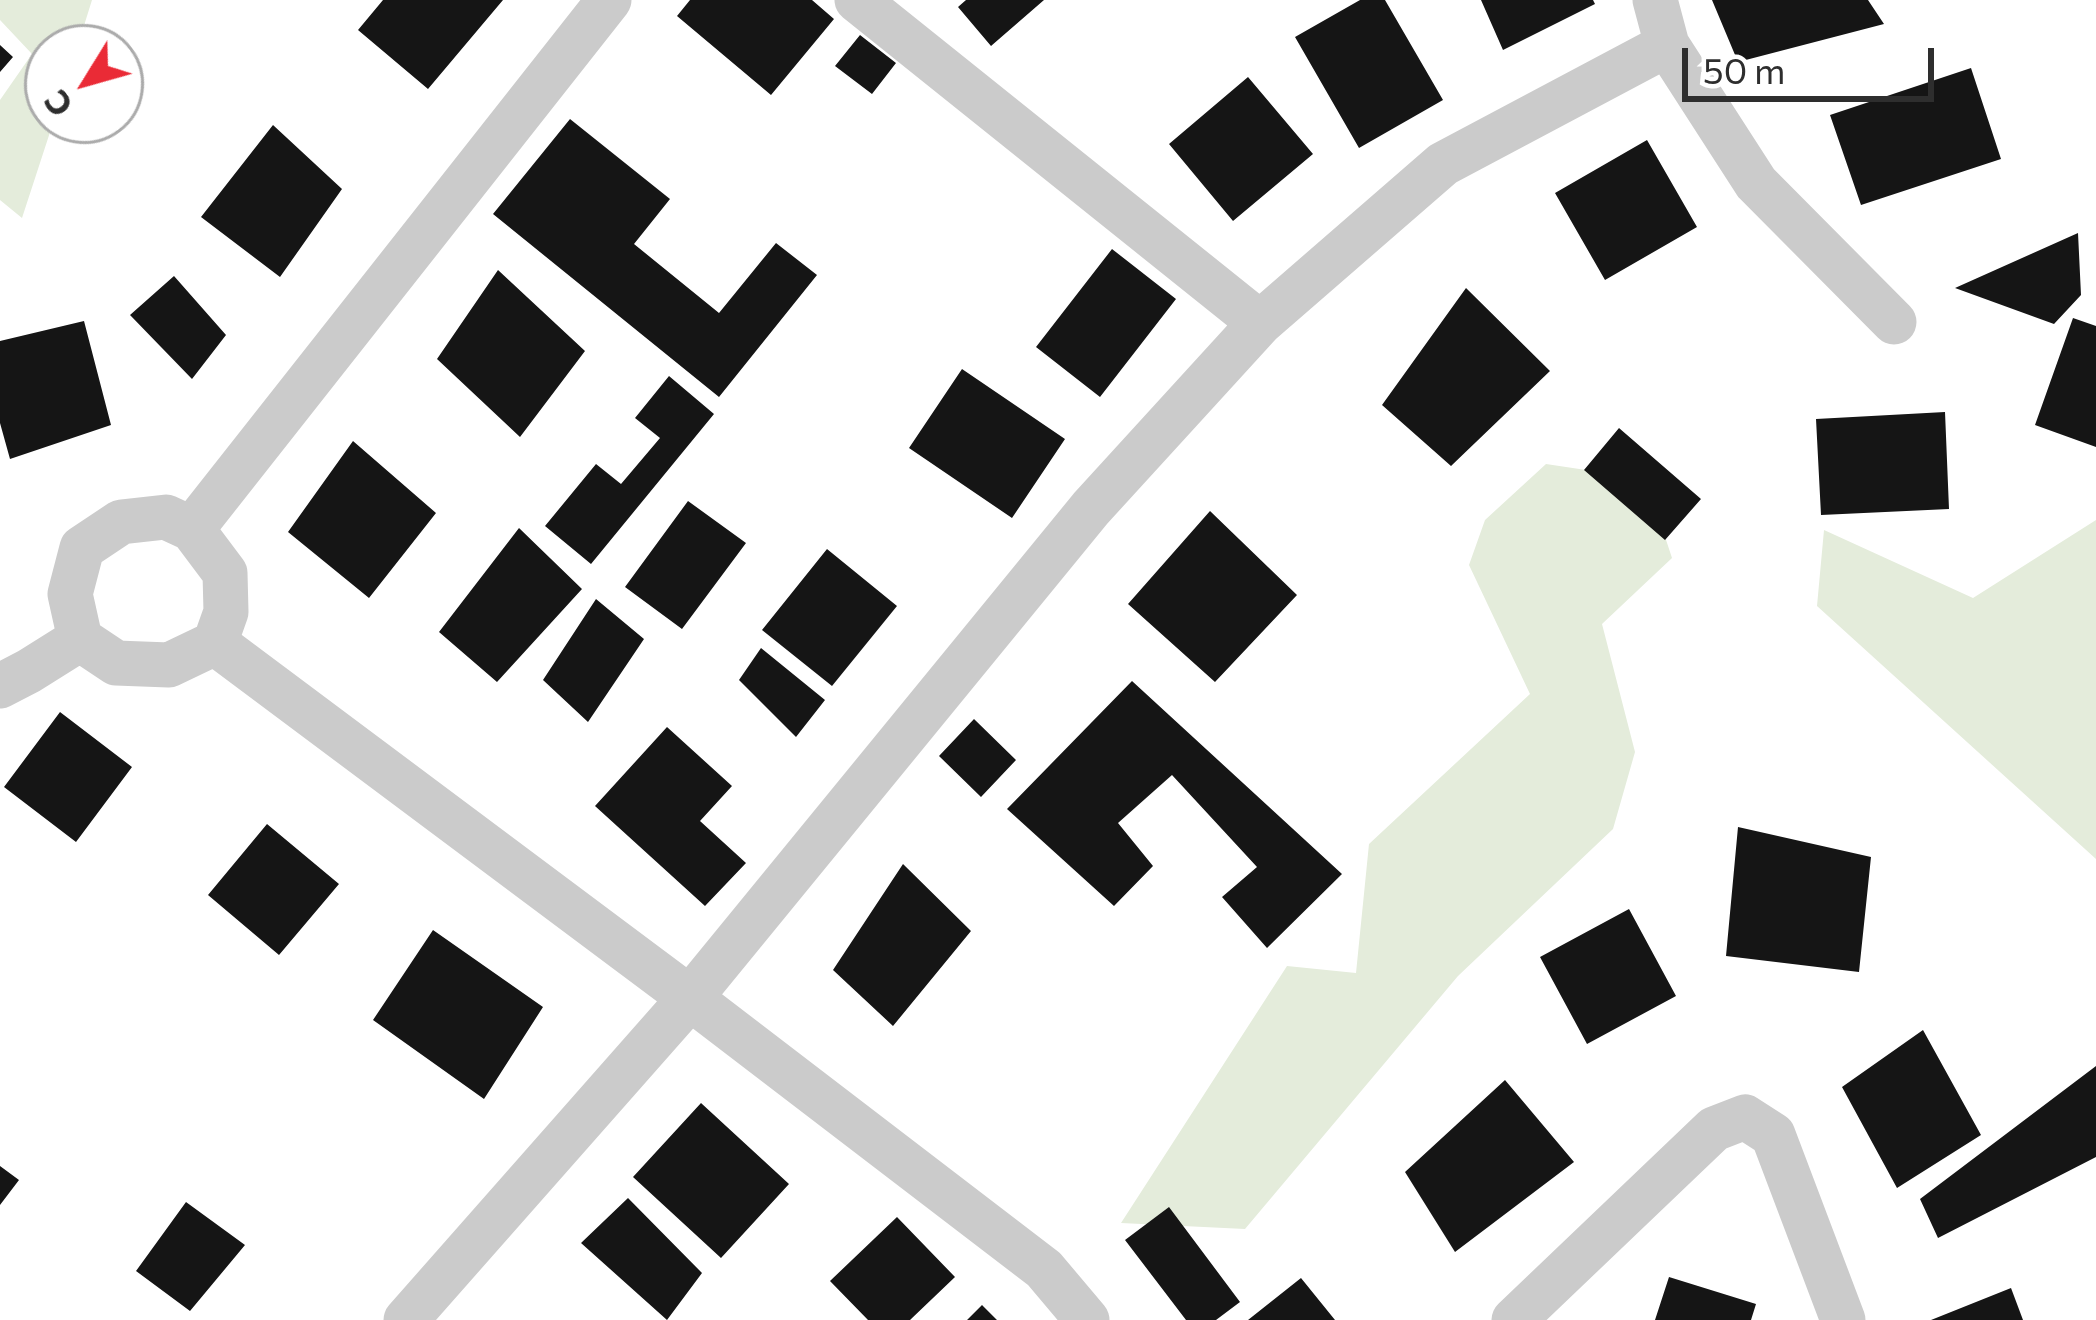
<!DOCTYPE html>
<meta charset="utf-8">
<style>
body{margin:0}
#map{position:relative;width:2096px;height:1320px;overflow:hidden;background:#fff;font-family:Commissioner,sans-serif}
canvas{display:block}
.north{position:absolute;left:24px;top:24px;width:120px;height:120px;box-sizing:border-box;background:#fff;border:3px solid #ababab;border-radius:50%;rotate:233deg;font-size:33px;font-weight:700;line-height:48px;text-align:center;color:#2e2e2e}
.north::after{content:'';display:block;margin:auto;width:42px;height:54px;background:#ea2b36;clip-path:polygon(50% 0,100% 100%,50% 72%,0 100%)}
.scale{position:absolute;left:1682px;top:48px;width:252px;height:54px;box-sizing:border-box;border:6px solid #2e2e2e;border-top:0;padding-left:15px;font-size:36px;line-height:42px;white-space:nowrap;color:#2e2e2e;-webkit-text-stroke:9px #fff;paint-order:stroke}
</style>
<div id="map">
<canvas width="2096" height="1320"></canvas>
<div class="north">С</div>
<div class="scale">50 m</div>
</div>
<script>
const c = document.querySelector('canvas').getContext('2d');
c.lineJoin = 'round';
function fill(path, color) { c.fillStyle = color; c.fill(path, 'evenodd'); }
function trace(path, color, width, dash) { c.strokeStyle = color; c.lineWidth = width; c.lineCap = dash ? 'butt' : 'round'; c.setLineDash(dash || []); c.stroke(path); }
fill(new Path2D(`
 M0,0h92l-15,48h-29v72h6l-32,98 -22,-18v-100l32,-46 -32,-34z
 M1546,464l100,15 26,79 -70,66 33,128 -22,77 -155,147 -213,253 -124,-6 166,-257 69,7 13,-129 161,-150 -61,-129 16,-45z
 M2096,520v339l-279,-253 7,-76 149,68z`), '#e4ecdb');
fill(new Path2D(`
 M383,0h120l-75,89 -70,-59z
 M690,0h122l22,19 -63,76 -94,-79z
 M966,0h78l-53,46 -33,-39z
 M1360,0h25l58,100 -84,48 -64,-111z
 M1481,0h112l2,4 -92,46z
 M1712,0h156l16,24 -146,38z
 M860,35l36,28 -24,31 -37,-28z
 M0,45l13,12 -13,15z
 M1971,68l30,91 -140,46 -31,-90z
 M1248,77l65,77 -80,67 -64,-77z
 M570,119l100,80 -36,45 85,69 57,-70 41,32 -98,122 -226,-183z
 M273,125l69,64 -62,88 -79,-60z
 M1647,140l50,87 -92,53 -50,-87z
 M2078,233l3,62 -27,29 -99,-36z
 M1112,249l64,50 -76,98 -64,-50z
 M498,270l87,81 -65,86 -83,-78z
 M174,276l52,59 -34,44 -62,-64z
 M1466,288l84,83 -99,95 -69,-61z
 M2073,318l23,8v121l-61,-22z
 M84,321l27,104 -101,34 -10,-36v-82z
 M962,369l103,70 -53,79 -103,-70z
 M669,376l45,38 -123,150 -46,-38 51,-62 25,20 39,-46 -25,-20z
 M1945,412l4,97 -128,6 -5,-96z
 M1619,428l82,71 -36,41 -81,-70z
 M353,441l83,72 -67,85 -81,-66z
 M688,501l58,42 -64,86 -57,-42z
 M1210,511l87,84 -82,87 -87,-78z
 M519,528l63,61 -85,93 -58,-50z
 M827,549l70,57 -65,80 -70,-56z
 M596,599l48,40 -56,83 -45,-42z
 M761,648l64,52 -29,37 -57,-57z
 M1132,681l210,193 -75,74 -45,-51 35,-30 -85,-92 -54,48 35,43 -39,40 -107,-97z
 M60,712l72,55 -56,75 -72,-55z
 M974,719l42,41 -35,37 -42,-41z
 M667,727l65,59 -32,35 46,42 -41,43 -110,-100z
 M267,824l72,60 -60,71 -71,-60z
 M1738,827l133,30 -12,115 -133,-16z
 M903,864l68,67 -78,95 -60,-56z
 M1629,909l47,87 -89,48 -47,-87z
 M433,930l110,77 -59,92 -111,-79z
 M1923,1030l58,105 -84,53 -55,-101z
 M2096,1066v91l-158,81 -18,-39z
 M1505,1080l69,82 -119,90 -50,-80z
 M701,1103l88,81 -68,74 -88,-81z
 M0,1166l19,14 -19,25z
 M628,1198l74,75 -35,47 -86,-77z
 M186,1202l59,43 -55,66 -54,-40z
 M1169,1207l71,95 -24,18h-30l-61,-80z
 M897,1217l58,60 -45,43h-42l-38,-39z
 M1669,1277l87,27 -5,16h-96z
 M1301,1278l34,42h-87z
 M2011,1288l12,32h-92z
 M982,1305l15,15h-30z`), '#151515');
trace(new Path2D(`
 M857,0l403,323
 M1655,0l12,45 89,138 138,139
 M166,517l26,12 33,44 1,39 -11,31 -46,22 -53,-2 -36,-24 -10,-45 12,-46 39,-26z
 M192,529l417,-529
 M215,643l475,355 354,271 43,51
 M0,686l29,-15 51,-32
 M406,1320l284,-322 401,-490 169,-185 183,-159 224,-119
 M1514,1320l200,-191 31,-12 28,18 70,185`), '#cbcbcb', 45);
</script>
